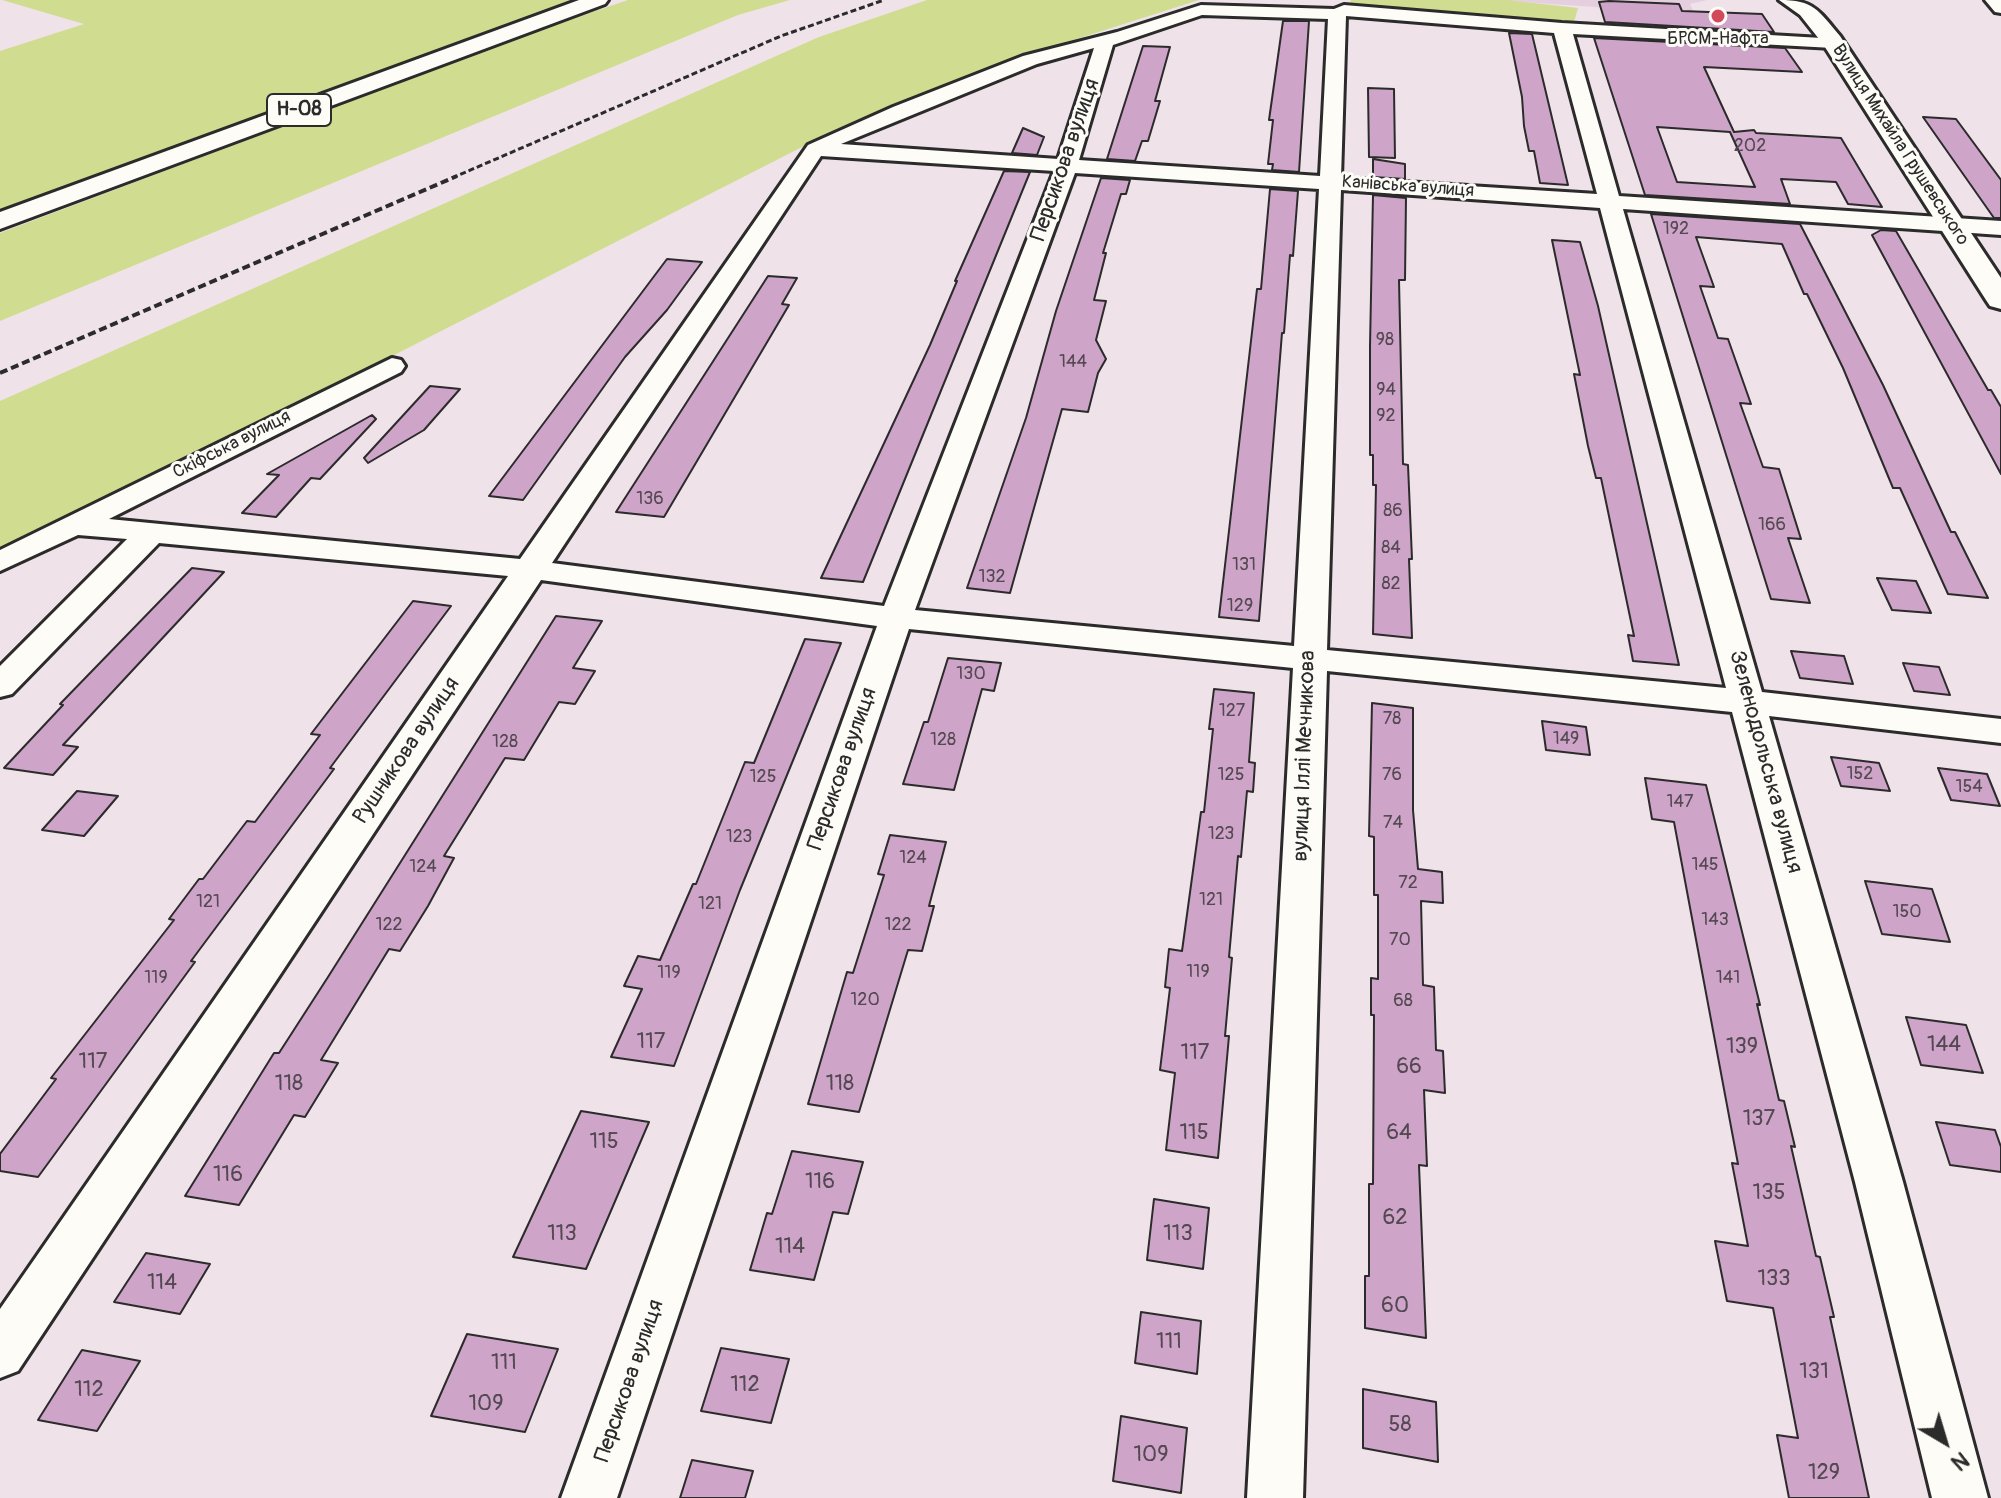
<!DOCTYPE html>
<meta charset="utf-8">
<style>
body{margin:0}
#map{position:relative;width:2001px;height:1498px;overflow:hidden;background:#efe2e9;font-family:Pangolin,sans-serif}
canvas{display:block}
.north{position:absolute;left:1905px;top:1402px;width:80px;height:80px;-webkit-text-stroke:6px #fdfcf7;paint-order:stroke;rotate:142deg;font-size:22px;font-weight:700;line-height:32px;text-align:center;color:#2b2b2b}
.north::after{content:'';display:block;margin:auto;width:28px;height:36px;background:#2b2b2b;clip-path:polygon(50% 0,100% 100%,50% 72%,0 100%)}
</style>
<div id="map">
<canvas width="2001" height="1498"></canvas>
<div class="north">N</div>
</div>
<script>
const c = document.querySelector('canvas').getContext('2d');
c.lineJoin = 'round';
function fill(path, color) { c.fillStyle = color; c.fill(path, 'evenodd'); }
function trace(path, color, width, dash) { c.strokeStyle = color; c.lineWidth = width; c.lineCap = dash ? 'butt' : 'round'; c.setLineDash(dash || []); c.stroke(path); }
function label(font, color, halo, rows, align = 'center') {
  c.font = font + ' Pangolin,sans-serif'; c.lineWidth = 6; c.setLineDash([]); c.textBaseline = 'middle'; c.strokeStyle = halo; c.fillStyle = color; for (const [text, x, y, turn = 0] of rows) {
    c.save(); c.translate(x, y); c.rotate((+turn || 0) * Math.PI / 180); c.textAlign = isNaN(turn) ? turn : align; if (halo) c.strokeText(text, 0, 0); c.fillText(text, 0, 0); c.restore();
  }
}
fill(new Path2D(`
 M1493,0h214l-17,4 5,10z`), '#e5cfdf');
fill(new Path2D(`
 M2,0h580l-582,216v-165l84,-27z
 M628,0h162l-52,15 -738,306v-88l534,-201z
 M927,0h272l-160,51 -233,94 -806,411v-155l819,-364z
 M1351,0h156l71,8 -5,18 -224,-20z`), '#d0dd90');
const building = new Path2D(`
 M1609,1l70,3 3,7 80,3 12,18 -169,-10 -6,-20z
 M1283,21h26l-10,151 -27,-2 1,-6h-5l5,-44h-4z
 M1509,33l23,1 36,151 -28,-2 -6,-32h-5l-5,-25 -2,-29z
 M1594,38l191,10 17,24 -98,-5 30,65 20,-2 2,3 85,5 41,69 -34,-3 -12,-22 -55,-3 9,25 -145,-9zM1657,127l73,5 25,55 -78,-5z
 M1143,46l27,1 -15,54h5l-12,40h-6l-7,20 -28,-2z
 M1368,88l26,1 1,69 -26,-1z
 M1923,117l33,2 45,61v38h-7z
 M1023,128l21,9 -7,18 -25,-2z
 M1373,159l32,5v15l-32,-2z
 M1004,171l26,1 -167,410 -42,-4 109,-233 27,-64h-2z
 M1101,178l29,2 -4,14h-5l-18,59h3l-12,47 12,1 -10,39 10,19 -8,14 -10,39 -26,-3 -52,184 -43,-5 59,-170 30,-107z
 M1270,189l28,2 -5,65 -3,-1 -6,78h-2l-23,288 -40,-4 38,-328h4z
 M1373,195l33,3 -1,82h-6l4,184 5,1 4,94h-3l3,79 -39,-4 3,-149h-3v-30h-3v-109z
 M1651,214l149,10 83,161 68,147h4l33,66 -40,-4 -48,-106h-7l-50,-120 -36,-74h-3l-22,-50 -86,-7 18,50 -14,-1 18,52 10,1 23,65 -11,-1 23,64 16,2 22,70 -13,-1 22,65 -39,-4z
 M1881,230l15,1 92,159h3l10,17v67l-129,-239z
 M1552,240l28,2 18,64 81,359 -46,-4 -5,-26 6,1 -33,-158h-5l-8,-32 -14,-72 6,1z
 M667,259l35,3 -35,48 -42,47 -102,143 -34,-4z
 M768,276l29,2 -15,26 7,1 -125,212 -48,-5z
 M430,386l30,3 -36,41 -56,33 -4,-5z
 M372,415l4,4 -56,60 -9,-1 -35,39 -34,-4 37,-38 -12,-1z
 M192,568l32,4 -161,173 15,2 -25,28 -49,-7 59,-63 -3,-1z
 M1877,578l39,3 15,32 -39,-3z
 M413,601l38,5 -121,162 4,1 -143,192 4,1 -157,215 -38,-6v-17l56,-75 -5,-1 123,-158 -5,-1 30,-40h4l44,-58 8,1 65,-87 -9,-1z
 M556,616l46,5 -29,47 22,3 -20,33 -16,-2 -35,58 -19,-2 -61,98 10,2 -26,48 -28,45 -11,-2 -68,111 17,3 -33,54 -11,-2 -55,90 -54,-9 89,-143h5l49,-76z
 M805,639l36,4 -101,247 -66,176 -63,-9 31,-68 -18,-3 14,-30 22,4 33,-76h3l49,-122 9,1z
 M1791,651l53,5 9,28 -53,-6z
 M948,658l53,5 -7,28 -12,-2 -28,101 -51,-6 21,-62h4z
 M1903,663l36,4 11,28 -36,-4z
 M1214,689l40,4 -5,69 6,1 -2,29 -6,-1 -6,66 -3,-1 -9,101 3,1 -7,78h4l-11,122 -52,-8 9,-77 -15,-3 10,-82 -5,-1 4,-38 13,2 19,-139h3l9,-83h-4z
 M1372,703l41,5v102l5,59 24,3 1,31 -22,-2 2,84 11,2 2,63 7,1 2,42 -21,-3 3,76 -8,-1 7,173 -61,-10v-52h4v-92h4l1,-169h-3v-37l7,1v-84h-4v-58l-5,-1z
 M1542,721l44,6 4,28 -44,-5z
 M1831,757l48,6 11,28 -49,-5z
 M1938,768l49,6 13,32 -49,-6z
 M1645,778l61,7 54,220 -3,-1 22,96 5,1 11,46 -4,-1 25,110 4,1 14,60h-4l39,181h-80l-12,-63 21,3 -25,-130 -46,-7 -12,-60 33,5 -16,-83 6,1 -64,-342 -22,-3z
 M77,791l41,5 -34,40 -42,-6z
 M890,835l56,7 -17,64h5l-12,45 -14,-1 -49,162 -51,-8 39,-132 6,1 31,-98 -6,-1z
 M1865,881l67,8 18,53 -68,-8z
 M1906,1017l60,8 17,48 -62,-8z
 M581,1111l68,11 -63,147 -73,-12z
 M1936,1122l59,8 6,17v25l-51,-7z
 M792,1151l71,11 -15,52 -15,-2 -19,68 -64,-10 17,-57 5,1z
 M1154,1199l55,9 -6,61 -56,-9z
 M146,1253l64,11 -30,50 -66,-12z
 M1141,1312l60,9 -4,53 -62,-11z
 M467,1334l91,15 -33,83 -94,-16z
 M721,1348l68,11 -18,64 -70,-12z
 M82,1350l58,11 -43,70 -59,-11z
 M1363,1389l73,13 2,60 -75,-14z
 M1121,1416l66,12 -6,65 -68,-12z
 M692,1460l61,11 -8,27h-65z`);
fill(building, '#cea4c9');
trace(building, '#2b2b2b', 2);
const minor = new Path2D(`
 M1985,0h16v13l-6,-1z
 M1201,5l133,4 10,-4 218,18 277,16 3,4 -3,4 -6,1 -260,-14 46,162 382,25v14l-378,-26 139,483 239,27v24l-232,-27 134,466 85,316h-56l-77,-316 -123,-470 -405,-41 -24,827h-56l46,-830 -384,-39 -292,869h-56l316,-872 -336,-46 -523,791 -18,7v-69l508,-733 -349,-33 -147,151 -12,3v-31l127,-127 -49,-4 -78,36v-21l392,-192 9,2 4,6 -4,6 -292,147 411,40 288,-414 85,-38 130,-51 94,-24zM1202,15l126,4 -8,157 -241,-16 34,-115zM1346,16l208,17 43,161 -256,-16zM1094,48l-36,111 -217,-15 196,-80zM821,156l233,15 -170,435 -332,-43zM1075,173l244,16 -25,457 -379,-36zM1341,190l259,18 126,480 -399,-38z`);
const tertiary = new Path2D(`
 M1779,0c35,0 39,10 61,36l161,242v31l-11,-3 -4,-6 -163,-256 -23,-29z`);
const primary = new Path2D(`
 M579,0h29l-3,4 -605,225v-17z`);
trace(minor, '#2b2b2b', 6);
trace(tertiary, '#2b2b2b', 6);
trace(primary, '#2b2b2b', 6);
fill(minor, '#fdfcf7');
fill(tertiary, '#fdfcf7');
fill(primary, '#fdfcf7');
trace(new Path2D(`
 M452,178l329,-142 103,-36`), '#2b2b2b', 3, [6, 3]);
trace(new Path2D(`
 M0,373l457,-197`), '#2b2b2b', 4, [8, 4]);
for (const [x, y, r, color] of [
 [1718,16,8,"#d1495b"]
]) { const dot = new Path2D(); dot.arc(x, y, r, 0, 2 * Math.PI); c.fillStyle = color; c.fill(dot); trace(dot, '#fdfcf7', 3); }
label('18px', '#2b2b2b', '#fdfcf7', [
 ["БРСМ-Нафта",1718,39]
]);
label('18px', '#2b2b2b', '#fdfcf7', [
 ["Вулиця Михайла Грушевського",1900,145,57],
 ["Канівська вулиця",1408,187,4],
 ["Скіфська вулиця",232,445,-27]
]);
label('18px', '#544952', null, [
 ["202",1750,146],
 ["192",1676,229],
 ["98",1385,340],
 ["144",1073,362],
 ["94",1386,390],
 ["92",1386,416],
 ["136",650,499],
 ["86",1393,511],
 ["166",1772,525],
 ["84",1391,548],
 ["131",1244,565],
 ["132",992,577],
 ["82",1391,584],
 ["129",1240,606],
 ["130",971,674],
 ["127",1232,711],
 ["78",1392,719],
 ["149",1566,739],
 ["128",943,740],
 ["128",505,742],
 ["152",1860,774],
 ["125",1231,775],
 ["76",1392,775],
 ["125",763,777],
 ["154",1969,787],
 ["147",1680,802],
 ["74",1393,823],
 ["123",1221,834],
 ["123",739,837],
 ["124",913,858],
 ["145",1705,865],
 ["124",423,867],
 ["72",1408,883],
 ["121",1211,900],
 ["121",208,902],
 ["121",710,904],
 ["150",1907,912],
 ["143",1715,920],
 ["122",389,925],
 ["122",898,925],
 ["70",1400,940],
 ["119",1198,972],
 ["119",669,973],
 ["119",156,978],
 ["141",1728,978],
 ["120",865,1000],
 ["68",1403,1001]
]);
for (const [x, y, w] of [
 [299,110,64]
]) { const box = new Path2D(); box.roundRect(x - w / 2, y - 16, w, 32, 6); c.fillStyle = '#fdfcf7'; c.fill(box); trace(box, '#2b2b2b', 2); }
label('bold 20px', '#2b2b2b', null, [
 ["Н-08",299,110]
]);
label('22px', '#2b2b2b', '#fdfcf7', [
 ["Персикова вулиця",1066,160,-71],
 ["Рушникова вулиця",407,751,-56],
 ["вулиця Іллі Мечникова",1305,756,-88],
 ["Зеленодольська вулиця",1765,762,75],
 ["Персикова вулиця",843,769,-71],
 ["Персикова вулиця",630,1381,-71]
]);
label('22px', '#544952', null, [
 ["117",651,1042],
 ["144",1944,1045],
 ["139",1742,1047],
 ["117",1195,1053],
 ["117",93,1062],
 ["66",1409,1067],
 ["118",289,1084],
 ["118",840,1084],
 ["137",1759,1119],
 ["115",1194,1133],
 ["64",1399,1133],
 ["115",604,1142],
 ["116",228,1175],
 ["116",820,1182],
 ["135",1769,1193],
 ["62",1395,1218],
 ["113",562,1234],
 ["113",1178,1234],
 ["114",790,1247],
 ["133",1774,1279],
 ["114",162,1283],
 ["60",1395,1306],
 ["111",1169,1342],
 ["111",504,1363],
 ["131",1814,1372],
 ["112",745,1385],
 ["112",89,1390],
 ["109",486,1404],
 ["58",1400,1425],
 ["109",1151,1455],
 ["129",1824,1473]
]);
</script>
